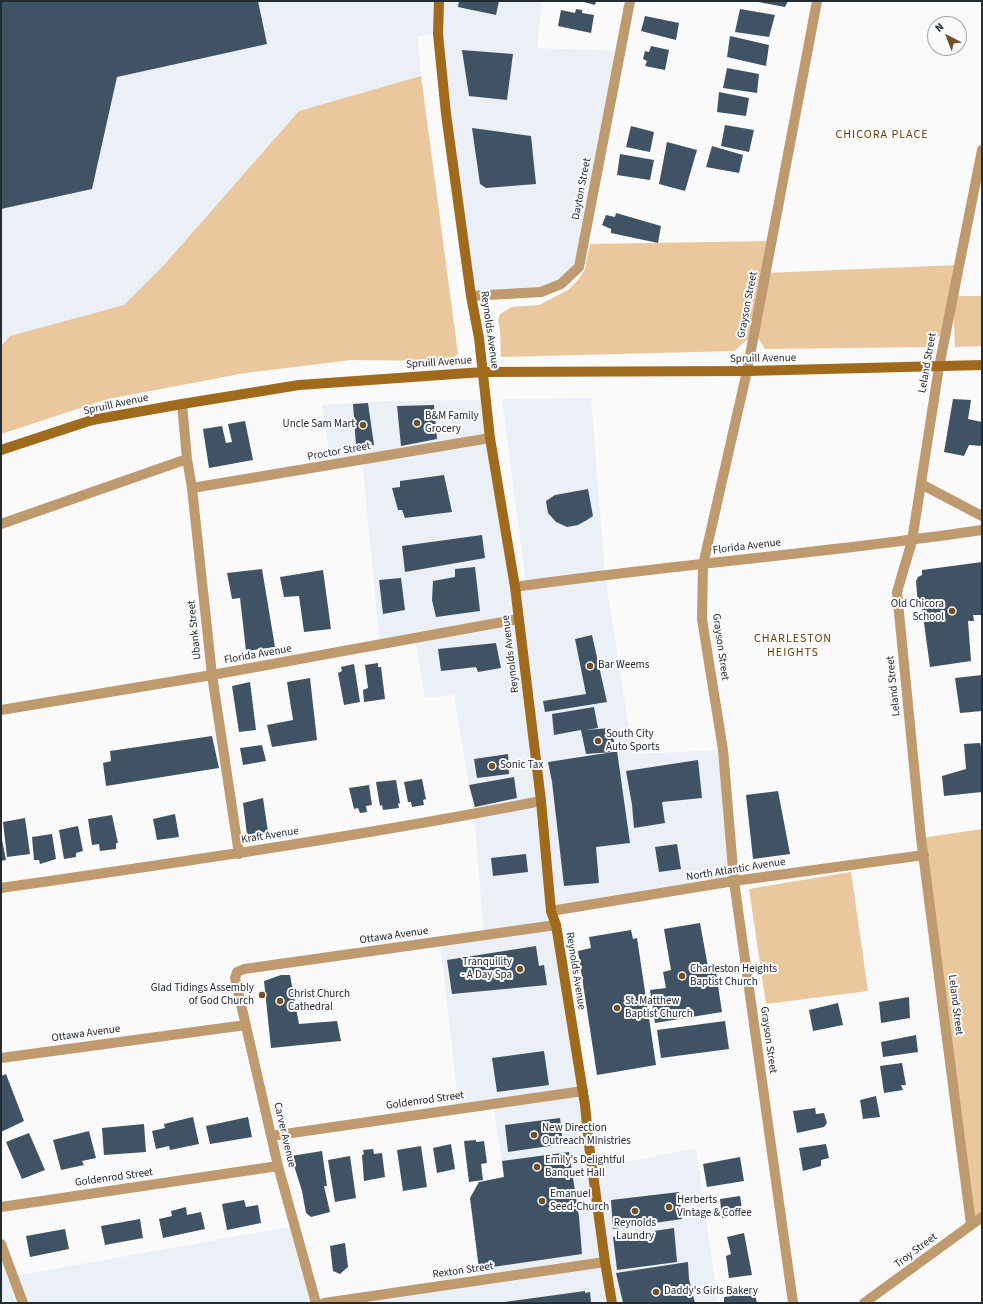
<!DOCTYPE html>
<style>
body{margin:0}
#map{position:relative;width:983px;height:1304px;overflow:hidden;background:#fafafa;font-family:"Source Sans 3",sans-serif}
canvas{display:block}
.frame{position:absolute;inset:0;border:2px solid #232b33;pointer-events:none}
.north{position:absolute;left:927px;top:16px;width:40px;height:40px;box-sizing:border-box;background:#fafafa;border:1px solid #a4a7aa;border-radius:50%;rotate:318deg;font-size:11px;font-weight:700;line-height:16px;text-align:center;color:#232b33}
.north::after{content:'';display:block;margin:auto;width:14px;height:18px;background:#715027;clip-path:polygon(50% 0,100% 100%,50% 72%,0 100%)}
</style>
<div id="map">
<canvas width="983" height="1304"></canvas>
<div class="frame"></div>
<div class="north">N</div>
</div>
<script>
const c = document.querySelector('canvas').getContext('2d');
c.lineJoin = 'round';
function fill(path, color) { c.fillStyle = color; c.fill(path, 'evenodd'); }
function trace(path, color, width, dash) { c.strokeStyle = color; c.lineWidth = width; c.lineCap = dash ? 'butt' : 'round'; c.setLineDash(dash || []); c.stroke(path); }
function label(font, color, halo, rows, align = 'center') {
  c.font = font + ' "Source Sans 3",sans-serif'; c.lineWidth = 4; c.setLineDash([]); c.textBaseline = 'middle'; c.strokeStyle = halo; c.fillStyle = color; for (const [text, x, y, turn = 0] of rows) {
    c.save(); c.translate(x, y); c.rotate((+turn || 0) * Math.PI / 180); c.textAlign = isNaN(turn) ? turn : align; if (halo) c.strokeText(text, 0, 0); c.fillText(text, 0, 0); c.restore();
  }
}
fill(new Path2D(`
 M1,1h541l-5,47 84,3 -42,216 -38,25 -70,4 -33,-262 -20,2 3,40 -122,35 -136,155 -39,39 -113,31 -10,10z
 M591,398l14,177 28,179 90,-4 11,131 -182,30 40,258 104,-21 22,155h-394l157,-23 -11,-82 9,-16 25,-6 -11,-72 -34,5 -19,-167 44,-7 -10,-120 -20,-120 -29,3 -10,-60 -35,7 -18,-185 -31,5 -9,-60 66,-4 98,-1 29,186 11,-1 -24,-186z
 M295,1226l21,77h-315v-60l13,33z`), '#ebf0f6');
fill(new Path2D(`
 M421,76l37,278 -8,7 -99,-1 -106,13 -137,26 -107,35v-88l9,-10 114,-31 39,-39 136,-155z
 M772,241l-6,32 193,-8 -6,31h29v50l-27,1 -2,-49 -7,32 -20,17 -161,2 -10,-16 -21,18 -233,6 -1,-26 -2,-11 2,-6 12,-7 27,-2 29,-15 11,-11 6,-10 5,-25z
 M982,829v388l-10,6 -51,-385z
 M851,872l17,119 -102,13 -17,-115z`), '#ebc79d');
fill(new Path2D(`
 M1,1h257l9,43 -150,33 -25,112 -91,20z
 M459,1h40l-3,14 -38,-8z
 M580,1h16l-1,4z
 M753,1h35l-3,6z
 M576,9l6,1v3l12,2 -3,18 -33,-7 3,-16 14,3z
 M740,9l35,6 -6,22 -34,-5z
 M645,16l34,7 -3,17 -35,-9z
 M730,36l39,9 -3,21 -39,-9z
 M651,46l18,4 -4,20 -20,-4 2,-5 -4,-2 2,-8 4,1z
 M462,50l51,4 -6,46 -38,-4z
 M727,68l32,6 -2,19 -34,-5z
 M719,92l30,6 -3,18 -29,-4z
 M725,125l29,5 -5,22 -28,-6z
 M631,126l23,6 -4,20 -24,-5z
 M472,128l59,8 5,48 -50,4 -6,-4z
 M667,142l30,8 -12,41 -26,-7z
 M712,146l31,9 -4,18 -33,-6z
 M620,154l34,6 -4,20 -33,-5z
 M616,213l45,13 -3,17 -47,-10v-4l-9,-4 4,-10 9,2z
 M953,399l18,1 -3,19 14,3v24l-13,-1 -5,11 -20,-4z
 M368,403l6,42 -18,1 -3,-42z
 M434,405l3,34 -36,7 -4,-40z
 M245,421l8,39 -44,8 -6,-39 19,-3 4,17 6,-1 -4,-18z
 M444,475l8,37 -47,6 -3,-8h-4l-6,-22 8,-1v-6z
 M588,489l5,27 -6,4 -9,5 -11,2 -11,-5 -8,-9 -2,-12 9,-6z
 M482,535l3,23 -80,14 -3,-26z
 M982,562v53h-9l1,6h-6l3,40 -41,6 -8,-59 -4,-2 -2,-25 2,-4 4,-2v-5z
 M475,567l5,44 -44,6 -4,-17 1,-19 22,-4v-8z
 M262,569l13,78 -29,4 -6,-53 -8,1 -5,-26z
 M323,570l8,59 -27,3 -5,-36 -15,1 -4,-20z
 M401,578l4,32 -22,4 -4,-34z
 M592,635l15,67 -62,10 -2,-11 43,-7 -11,-55z
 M496,643l5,25 -23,4 -2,-5 -35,4 -3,-22z
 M378,663v4h3l4,32 -21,3 -1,-12 5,-2 -3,-23z
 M354,664l6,38 -16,3 -6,-32 4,-2 -1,-4z
 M982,675v36l-22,2 -5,-35z
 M310,678l7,62 -45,7 -5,-22 26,-5 -6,-38z
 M250,682l6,48 -17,2 -7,-46z
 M594,707l4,21 -12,2 24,-2 7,23 13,92 -34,4 3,36 -35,3 -12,-104 -4,-20 65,-10 -27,2 -5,-24 -27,5 -2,-21z
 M212,736l7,32 -113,18 -3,-23 8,-2 -1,-10z
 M980,743l2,7v42l-38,4 -2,-20 24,-7 -2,-25z
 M262,745l4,16 -23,4 -3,-17z
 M508,754l1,20 -32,4 -3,-19z
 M698,760l4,38 -40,4 3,21 -31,5 -2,-23 -6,-34z
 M514,777l3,21 -42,9 -6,-22z
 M422,779l4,20 -3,1 1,5 -12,2 -1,-5h-3l-4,-20z
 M396,780l4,23 -2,1 1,4 -16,2 -1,-5 -2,1 -4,-24z
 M369,785l3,20 -6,1 1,6 -7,1 -2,-5 -4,1 -5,-21z
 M778,791l12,63 -37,5 -7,-64z
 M263,798l5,34 -21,3 -4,-32z
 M175,814l4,23 -22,3 -4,-21z
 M112,815l6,28h-2v6l-16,2 -1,-7 -7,1 -4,-26z
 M25,818l5,36 -23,3 -4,-35z
 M78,826l5,25 -7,2v4l-12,2 -5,-29z
 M52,834l4,25 -16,5 -1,-4h-5l-2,-23z
 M1,840h1l4,20 -5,1z
 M677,844l4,25 -22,3 -4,-25z
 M526,854l2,18 -35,4 -2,-18z
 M700,923l8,44 7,-1 7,46 -67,11 -5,-33 16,-2 -3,-16 8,-2 -7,-41z
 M631,930l2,9 4,-1 19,127 -59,10 -19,-124 13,-3 -2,-11z
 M536,946l3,20 5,-1 3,20 -95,9 -5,-34z
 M281,975h9l9,49 38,-3 4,20 -70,7 -7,-67z
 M909,997l1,21 -29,5 -2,-21z
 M838,1003l5,22 -30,6 -4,-21z
 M725,1021l4,28 -68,9 -4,-28z
 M916,1035l2,17 -35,5 -2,-15z
 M544,1051l5,34 -52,7 -5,-34z
 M902,1063l4,22h-5l2,5 -19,3 -4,-27z
 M6,1074l18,47 -23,11v-56z
 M876,1096l4,21 -17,2 -3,-19z
 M815,1108l1,6 8,-1 3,10 -3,4 -27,6 -4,-22z
 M193,1117l6,27 -29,6 -1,-4 -13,3 -4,-18 13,-3 -1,-4z
 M248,1117l4,20 -42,7 -4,-18z
 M560,1118l3,26 -55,8 -3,-27z
 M144,1124l2,28 -42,3 -2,-27z
 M89,1131l7,27 -14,3 2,4 -23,5 -8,-30z
 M29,1133l16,37 -23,9 -16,-37z
 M476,1140v2l8,-1 3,22 -6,1 2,16 -14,2 -5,-41z
 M451,1144l4,25 -18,4 -4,-25z
 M826,1144l3,14 -8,2v6l-18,5 -4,-23z
 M421,1146l6,41 -24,4 -6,-41z
 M373,1149l1,5 8,-1 3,24 -21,4 -2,-26 2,-1 -1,-4z
 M322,1151l5,35h-3l6,26 -19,5 -5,-4 -4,-22 -11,-35z
 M569,1152l10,65 3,37 -103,15 -9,-71 9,-16 25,-5 -2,-16z
 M350,1156l6,42 -21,4 -7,-42z
 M740,1157l4,24 -37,6 -4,-23z
 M679,1192l3,27 -69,10 -2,-29z
 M740,1196l3,19 -21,3 -2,-19z
 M244,1200l2,7 12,-2 3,18 -34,7 -5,-26z
 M186,1207l1,8 14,-3 4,17 -42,9 -4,-19 13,-3 -1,-5z
 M140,1219l3,19 -38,7 -4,-19z
 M674,1228l3,34 -60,8 -4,-33z
 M65,1229l4,20 -39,8 -4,-21z
 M744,1233l8,42 -23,3 -3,-22 5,-2 -4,-17z
 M345,1243l3,24 -8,7 -7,-3 -3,-25z
 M688,1262l1,17 6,24h-72l-7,-30z
 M754,1290l3,13h-33v-6l8,-1 -1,-5z
 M585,1291v2l5,-1 1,11h-94z`), '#405364');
trace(new Path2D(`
 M471,296l70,-4 20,-8 18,-17 51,-266
 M182,404l5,55 5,29 20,187 27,179
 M921,484l61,32
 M192,488l298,-50
 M1,524l186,-65
 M515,587c155,-22 312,-34 467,-57
 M1,710l211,-35 307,-56
 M1,888c180,-26 361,-52 540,-87
 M551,911l183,-30 190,-26
 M1,1058l245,-33
 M271,1136l312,-45
 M1,1207l277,-41
 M971,1224l-50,-386 -24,-246 15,-51 27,-174 43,-217
 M1,1244l22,59
 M316,1303l-38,-137 -43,-188 2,-6 7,-3 312,-44
 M324,1303l281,-41
 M793,1303l-59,-422 -11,-131 -21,-131 1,-54 44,-194 70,-370
 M864,1303l118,-86`), '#bf9a6e', 10);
trace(new Path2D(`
 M439,1l-1,33 8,80 25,182 8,42 11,100 25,149 26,214 10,110 5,14 29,180 4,40 16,117 7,41
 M1,450l91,-30 90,-16 117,-19 184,-13 264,-1 235,-6`), '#a06a1d', 10);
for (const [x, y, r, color] of [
 [417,423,4,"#715027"],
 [363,425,4,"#715027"],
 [952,611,4,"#715027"],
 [590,666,4,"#715027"],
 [598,741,4,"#715027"],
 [492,766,4,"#715027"],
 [520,969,4,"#715027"],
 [682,976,4,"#715027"],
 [262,995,4,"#715027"],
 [280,1001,4,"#715027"],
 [617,1008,4,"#715027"],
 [534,1135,4,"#715027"],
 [537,1167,4,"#715027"],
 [542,1201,4,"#715027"],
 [669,1207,4,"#715027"],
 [635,1211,4,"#715027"],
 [656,1292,4,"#715027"]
]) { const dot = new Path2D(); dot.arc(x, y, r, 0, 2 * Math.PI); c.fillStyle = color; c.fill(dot); trace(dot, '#fafafa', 1.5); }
label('11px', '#232b33', '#fafafa', [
 ["Dayton Street",582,189,-79],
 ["Grayson Street",748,305,-79],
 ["Reynolds Avenue",489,330,82],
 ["Spruill Avenue",763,359,-1],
 ["Spruill Avenue",439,363,-4],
 ["Leland Street",928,363,-80],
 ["Spruill Avenue",116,405,-12],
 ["Proctor Street",339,452,-10],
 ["Florida Avenue",747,547,-7],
 ["Ubank Street",195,630,-96],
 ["Grayson Street",720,647,82],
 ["Reynolds Avenue",511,654,-97],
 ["Florida Avenue",258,655,-10],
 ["Leland Street",894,686,-96],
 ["Kraft Avenue",270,836,-9],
 ["North Atlantic Avenue",736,870,-9],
 ["Ottawa Avenue",394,936,-8],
 ["Reynolds Avenue",575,971,81],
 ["Leland Street",955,1005,83],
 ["Ottawa Avenue",86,1034,-8],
 ["Grayson Street",768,1040,82],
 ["Goldenrod Street",425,1101,-8],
 ["Carver Avenue",284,1135,77],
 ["Goldenrod Street",114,1178,-8],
 ["Troy Street",916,1251,-37],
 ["Rexton Street",463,1271,-8]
]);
label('11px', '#232b33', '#fafafa', [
 ["B&M Family",425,417],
 ["Grocery",425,430],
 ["Uncle Sam Mart",355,425,"right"],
 ["Old Chicora",944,605,"right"],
 ["School",944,618,"right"],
 ["Bar Weems",598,666],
 ["South City",606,735],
 ["Auto Sports",606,748],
 ["Sonic Tax",500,766],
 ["Tranquility",512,963,"right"],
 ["- A Day Spa",512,976,"right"],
 ["Charleston Heights",690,970],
 ["Baptist Church",690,983],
 ["Glad Tidings Assembly",254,989,"right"],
 ["of God Church",254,1002,"right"],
 ["Christ Church",288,995],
 ["Cathedral",288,1008],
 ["St. Matthew",625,1002],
 ["Baptist Church",625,1015],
 ["New Direction",542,1129],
 ["Outreach Ministries",542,1142],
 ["Emily's Delightful",545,1161],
 ["Banquet Hall",545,1174],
 ["Emanuel",550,1195],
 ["Seed-Church",550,1208],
 ["Herberts",677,1201],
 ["Vintage & Coffee",677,1214],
 ["Reynolds",635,1224,"center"],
 ["Laundry",635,1237,"center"],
 ["Daddy's Girls Bakery",664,1292]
], 'left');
c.letterSpacing = '1px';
label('12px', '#623f0a', '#fafafa', [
 ["CHICORA PLACE",882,135],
 ["CHARLESTON",793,639],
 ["HEIGHTS",793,653]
]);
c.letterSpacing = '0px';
</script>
